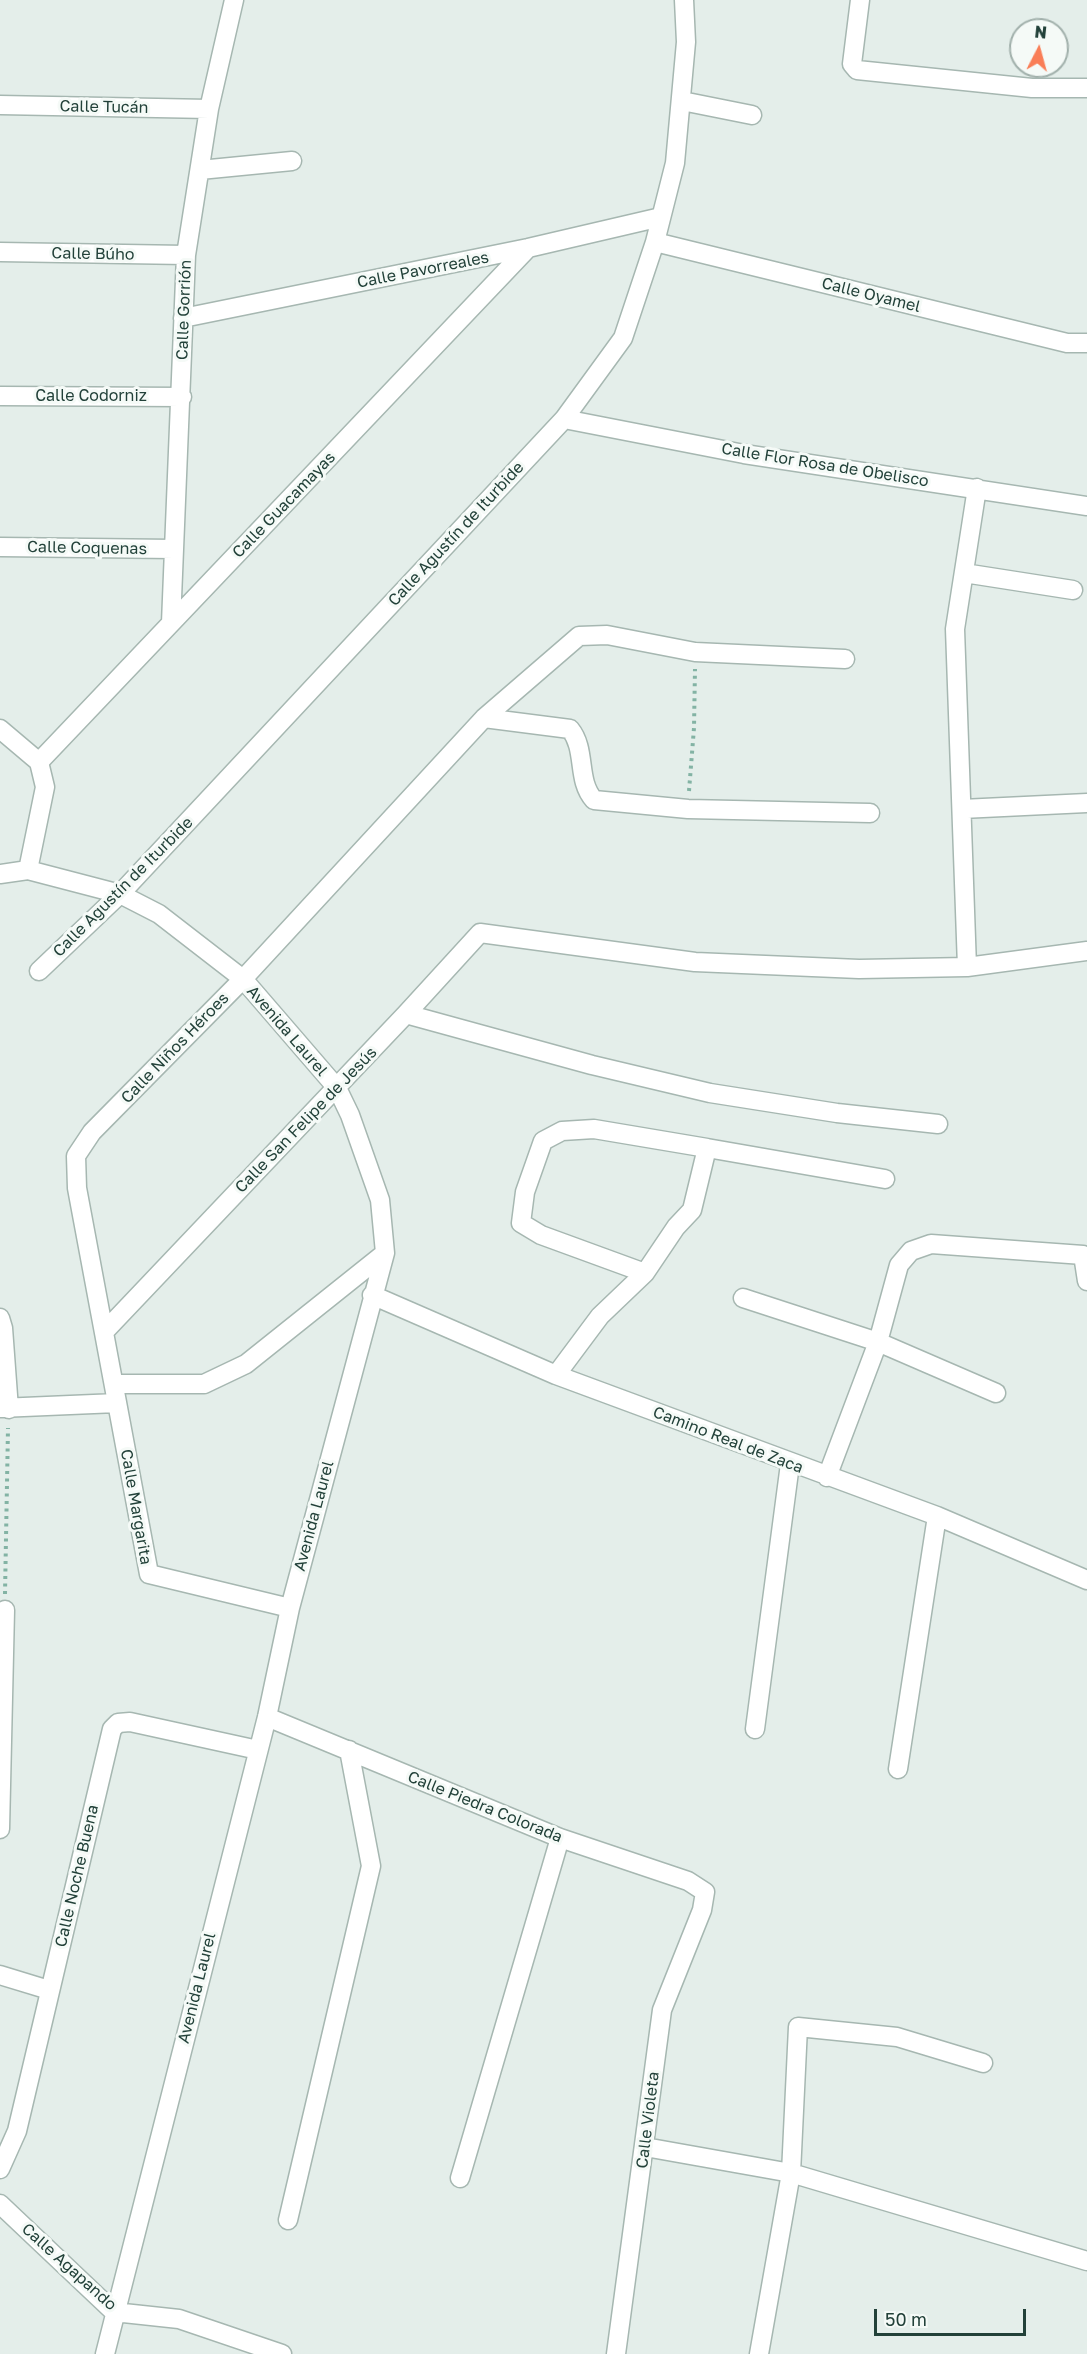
<!DOCTYPE html>
<meta charset="utf-8">
<style>
body{margin:0}
#map{position:relative;width:1087px;height:2354px;overflow:hidden;background:#e4eeea;font-family:"Golos Text",sans-serif}
canvas{display:block}
.north{position:absolute;left:1009px;top:18px;width:60px;height:60px;box-sizing:border-box;background:#f5faf7;border:2px solid #a1b0ab;border-radius:50%;rotate:6deg;font-size:16px;font-weight:700;line-height:24px;text-align:center;color:#224139}
.north::after{content:'';display:block;margin:auto;width:21px;height:27px;background:#f97e57;clip-path:polygon(50% 0,100% 100%,50% 72%,0 100%)}
.scale{position:absolute;left:874px;top:2309px;width:152px;height:27px;box-sizing:border-box;border:3px solid #224139;border-top:0;padding-left:8px;font-size:18px;line-height:21px;white-space:nowrap;color:#224139;-webkit-text-stroke:4px #f5faf7;paint-order:stroke}
</style>
<div id="map">
<canvas width="1087" height="2354"></canvas>
<div class="north">N</div>
<div class="scale">50 m</div>
</div>
<script>
const c = document.querySelector('canvas').getContext('2d');
c.lineJoin = 'round';
function trace(path, color, width, dash) { c.strokeStyle = color; c.lineWidth = width; c.lineCap = dash ? 'butt' : 'round'; c.setLineDash(dash || []); c.stroke(path); }
function label(font, color, halo, rows, align = 'center') {
  c.font = font + ' "Golos Text",sans-serif'; c.lineWidth = 6; c.setLineDash([]); c.textBaseline = 'middle'; c.strokeStyle = halo; c.fillStyle = color; for (const [text, x, y, turn = 0] of rows) {
    c.save(); c.translate(x, y); c.rotate((+turn || 0) * Math.PI / 180); c.textAlign = isNaN(turn) ? turn : align; if (halo) c.strokeText(text, 0, 0); c.fillText(text, 0, 0); c.restore();
  }
}
const street = new Path2D(`
 M860,0l-8,64 5,6 175,18h55
 M682,101l70,14
 M0,105l209,4
 M200,170l92,-9
 M655,242l412,101h20
 M0,252l186,3
 M183,318l345,-70 133,-31
 M0,396l182,1
 M564,419l180,35 343,52
 M0,547l174,2
 M964,573l109,17
 M171,623l15,-368 23,-146 25,-109
 M484,718l86,11c17,21 6,51 24,71l94,9 182,4
 M0,729l39,33 6,25 -17,83
 M39,762l489,-514
 M962,809l125,-6
 M0,874l28,-4 92,24 39,20 84,65 94,109 13,27 30,85 5,53 -95,355 -23,109 -162,637
 M967,967l-12,-338 22,-141
 M39,971l81,-77 444,-475 59,-81 32,-96 20,-79 11,-121 -2,-42
 M406,1014l186,51 118,28 127,20 101,11
 M645,1273l-104,-38 -20,-12 4,-31 18,-51 19,-10 32,-2 113,19
 M372,1295l184,80 381,141 150,64
 M743,1298l135,44 118,51
 M0,1318l3,10 6,81
 M104,1332l302,-318 74,-81 215,29 164,7 108,-2 120,-16
 M556,1375l44,-59 45,-43 31,-46 16,-17 15,-62 178,31
 M114,1384h90l42,-20 139,-111
 M0,1408l117,-5
 M827,1477l51,-135 21,-77 12,-14 20,-7 152,11 4,26
 M290,1608l-141,-34 -72,-386 -1,-32 16,-24 151,-153 241,-261 95,-82 28,-1 88,17 150,7
 M267,1717l293,121 128,43 17,11 -3,18 -40,100 -46,344
 M755,1729l35,-265
 M898,1769l39,-253
 M0,1829l5,-219
 M0,1975l49,15
 M645,2147l146,26 296,88
 M0,2169l17,-38 95,-402 6,-6 12,-1 128,28
 M460,2178l100,-340
 M0,2204l114,108 65,7 103,35
 M288,2220l83,-354 -22,-116
 M759,2354l32,-181 7,-146 99,10 86,26`);
trace(street, '#a6b7b1', 21);
trace(new Path2D(`
 M689,791l5,-63 1,-59
 M5,1594l3,-166`), '#83b3a4', 4, [3, 4.5]);
trace(street, '#fff', 18);
label('16px', '#224139', '#f5faf7', [
 ["Calle Tucán",104,107,1],
 ["Calle Búho",93,254,1],
 ["Calle Pavorreales",423,270,-11],
 ["Calle Oyamel",871,295,14],
 ["Calle Gorrión",184,310,-88],
 ["Calle Codorniz",91,396],
 ["Calle Flor Rosa de Obelisco",825,465,9],
 ["Calle Guacamayas",284,505,-46],
 ["Calle Agustín de Iturbide",456,534,-47],
 ["Calle Coquenas",87,548,1],
 ["Calle Agustín de Iturbide",123,887,-45],
 ["Avenida Laurel",287,1031,49],
 ["Calle Niños Héroes",175,1048,-46],
 ["Calle San Felipe de Jesús",306,1120,-46],
 ["Camino Real de Zaca",728,1440,21],
 ["Calle Margarita",136,1507,80],
 ["Avenida Laurel",314,1516,-75],
 ["Calle Piedra Colorada",485,1807,22],
 ["Calle Noche Buena",77,1876,-77],
 ["Avenida Laurel",197,1988,-76],
 ["Calle Violeta",648,2120,-83],
 ["Calle Agapando",69,2267,42]
]);
</script>
